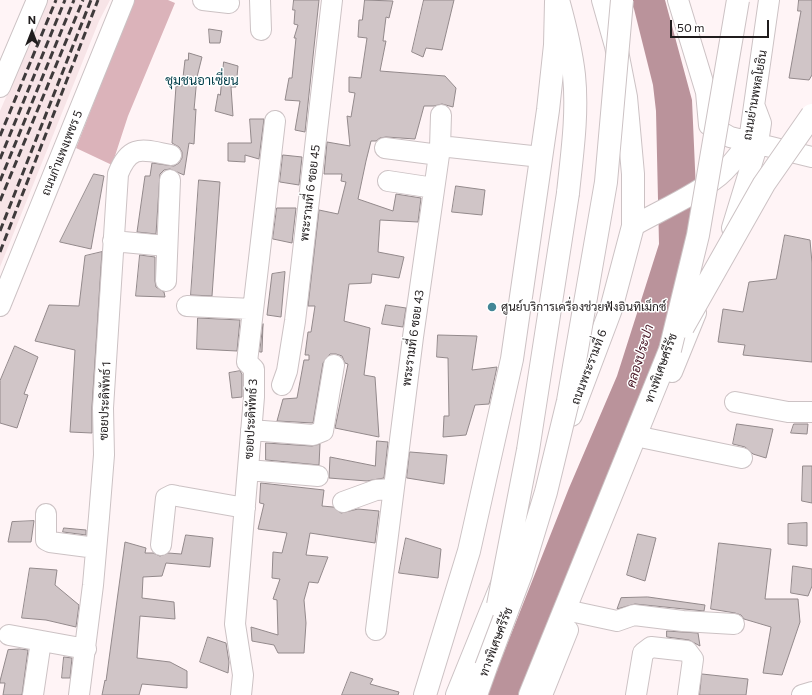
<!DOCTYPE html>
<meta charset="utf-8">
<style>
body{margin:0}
#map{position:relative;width:812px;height:695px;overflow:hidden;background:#fff4f6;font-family:Commissioner,sans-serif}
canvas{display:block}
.north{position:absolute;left:12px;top:12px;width:40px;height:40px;-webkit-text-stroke:3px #fff;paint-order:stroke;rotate:0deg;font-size:11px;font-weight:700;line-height:16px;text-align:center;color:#201c1d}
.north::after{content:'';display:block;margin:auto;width:14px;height:18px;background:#201c1d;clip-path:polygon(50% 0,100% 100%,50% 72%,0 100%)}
.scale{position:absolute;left:670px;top:20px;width:99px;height:18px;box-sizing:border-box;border:2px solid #201c1d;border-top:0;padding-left:5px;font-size:12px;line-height:14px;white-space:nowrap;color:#201c1d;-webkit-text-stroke:3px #fff;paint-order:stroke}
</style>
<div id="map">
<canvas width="812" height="695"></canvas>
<div class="north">N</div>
<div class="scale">50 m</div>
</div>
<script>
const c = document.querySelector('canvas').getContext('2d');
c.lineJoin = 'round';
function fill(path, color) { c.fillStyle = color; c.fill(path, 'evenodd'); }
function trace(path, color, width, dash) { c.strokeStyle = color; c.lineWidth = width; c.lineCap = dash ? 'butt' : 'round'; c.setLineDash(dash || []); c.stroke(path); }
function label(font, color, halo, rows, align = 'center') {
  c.font = font + ' Commissioner,Sarabun,sans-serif'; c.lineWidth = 3; c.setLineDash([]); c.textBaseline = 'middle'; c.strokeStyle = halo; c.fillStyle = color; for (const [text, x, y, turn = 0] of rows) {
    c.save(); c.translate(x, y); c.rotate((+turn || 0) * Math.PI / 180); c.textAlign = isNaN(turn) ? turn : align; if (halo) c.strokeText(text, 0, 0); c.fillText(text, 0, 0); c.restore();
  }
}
fill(new Path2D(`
 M48,0h62l-11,21 -99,246v-156z`), '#f7e4e7');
fill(new Path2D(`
 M134,0h34l7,3 -47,113 -16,49 -36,-17z`), '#dbb3ba');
fill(new Path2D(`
 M630,0h35l27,100 4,91 -5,55 -43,143 -127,306h-34l82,-207 48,-112 42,-132 -3,-133 -3,-26 -19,-76z`), '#ba939b');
const building = new Path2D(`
 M294,0h25l-14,132 -10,-2 5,-29 -15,-1 4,-22h3l4,-40h-2l4,-13 -4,-1 1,-14h-2z
 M365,0l28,1 -4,17 -3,-1 -3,24h3l-6,30 65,5 11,12 -3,19 -11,-3 -8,2h-10l-9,33 -29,-2 -6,1 -4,3h-5l-5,20 -8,38 35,12 3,-17 25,4 -3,24 -38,-2 -2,32 26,5 -5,21 -27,-4 -1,9 -22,1 -5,37 26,7 -6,47 11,2 4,60 -44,-9 13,-64 -3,-1 -3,-7 -6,-2h-6l-7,9 -10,60 -36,-2 6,-22 14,-1 7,-38h5v-5h-4l3,-23h3l4,-26h-7l11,-96 19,4 8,-32 -5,-1 1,-7h-18l3,-32 23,4 -3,-30 4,1 4,-24 -6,-1v-15l12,1 6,-40 -9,-1 1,-17h3z
 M424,0h30l-12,50 -16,-2 -3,9 -11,-5z
 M799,0h13v75l-3,5 -20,-2 12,-67h-3z
 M209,29l13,2 -2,12h-10z
 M189,53l13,4 -5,20 -3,33 2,-1 -2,35 -5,-1 -5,32 -14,-6 -6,1 -4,4 -4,60 -19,-2 8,-56h5l2,-13 22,3 5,-3 3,-5v-6l-3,-5 -7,-4 4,-57h6l3,-26h3z
 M224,62l14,4 -2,21h-5l2,29 -18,-5 3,-17 2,1z
 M250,119h14l-5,40 -14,-4v7l-17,-1v-18h23z
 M283,155l19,2 -3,28 -19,-3z
 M94,174l10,2 -13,73 -31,-7z
 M199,180l21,2 -8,114 -21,-1z
 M456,186l29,4 -3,25 -30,-3z
 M277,208h19l-4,35 -19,-4z
 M785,235l25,5 2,23v99l-69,-7 2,-10 -27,-3 5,-33 20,3 6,-30 27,-3z
 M102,252l-10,155v26l-22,-1 5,-82 -40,-9 14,-36 30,1 6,-50z
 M140,255l15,2v24l1,6 8,5 1,5 -29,-1z
 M285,272l-4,45 -14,-2 5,-41z
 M386,305l20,3 -3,19 -21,-3z
 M198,318l42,2 -3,31 -40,-2z
 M263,324l-1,28h-2z
 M438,335l39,1 -5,34 25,-3 -8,37 -14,1 -9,30 -23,2 1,-21h5l-1,-58 -11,-1z
 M15,346l23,11 -14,37 4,1 -11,33 -17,-5v-42z
 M240,371l2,3v23l-10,1 -3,-25z
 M737,424l36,5 -7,29 -13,-4 -8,-7 -12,-3z
 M794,424h14l-1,10 -16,-1z
 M377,441l11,1 -4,36 -17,3 -38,-3 1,-21 45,9z
 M266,443l46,3 8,-2 -1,21 -53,-5z
 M410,452l37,3 -3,29 -37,-6z
 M803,466h9v37l-10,-2z
 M261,483l63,7 -2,16 11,1 8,6 17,-4 21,2 -4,32 -65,-10 -4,22 22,2 -10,26 -9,-1 -5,18 2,23 -2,30h-26l-4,-8 -22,-4 -1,-14 27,8 -1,-35 -4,-1 7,-20 -8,-1 1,-26 9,1 5,-20 -29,-4 6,-25 -4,-1z
 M34,521l-3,21h-23l4,-20z
 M807,523v23l-19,-2v-20z
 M64,528l22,2v5l-23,-3z
 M638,534l18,4 -11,43 -18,-6z
 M186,535l27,3 -3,29 -44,-4 -4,13 -19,1 -1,21 32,4 1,17 -35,-3 -3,42 33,4 17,9v17l-45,-4 -3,11h-37l3,-15 1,1 19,-139 21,6 -1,5h8l7,3 8,-3 13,1z
 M406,538l35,11 -3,29 -39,-5z
 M719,543l52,6 -6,50h33l2,23 -18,53 -19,-2 8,-46 -27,-8 -3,-4 -6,-2 -24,-4z
 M793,566l19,3v17l-4,10 -17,-3z
 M30,568l27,2 -2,15 24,20 -3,22 -30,-7 -24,-2z
 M648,597l57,8 -1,6 -69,-7 -18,5 4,-11z
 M667,631l31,2 2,13 -11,-6 -22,-3z
 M208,637l18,6 3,19 -1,11 -28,-11z
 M20,649l8,1 -6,45h-19l2,-12h-5v-2l8,-31z
 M64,657l8,1 -2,20h-8z
 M351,672l22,7 -3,5 29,8 -1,3h-56z
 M702,674l46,5 -2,16h-46z`);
fill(building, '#d0c5c7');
trace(building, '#93898b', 1);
const minor = new Path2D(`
 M203,0l26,3
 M260,0l1,30
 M678,0l28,92 3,33 21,12 82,20
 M0,87l37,-87
 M385,148l54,7
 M440,148l1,-33
 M388,181l46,7
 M633,226c28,-16 61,-30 86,-50 12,-10 21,-23 30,-35l20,-141
 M732,228l26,-85 3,-20 -6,-16
 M113,241l53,5
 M166,281l4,-101
 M0,306l124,-306
 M187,306l66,3
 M672,372l24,-59
 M282,385l5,-14 8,-50 37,-321
 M735,402l53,10h24
 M251,430l62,5 10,-4 11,-66
 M645,438l97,20
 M248,470l70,6
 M343,502l33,-12 17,-1
 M46,514v26l4,2 46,6
 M161,545l5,-47 6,-3 5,1 68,12
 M575,612l42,9 17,-6 49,6 51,3
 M376,630l37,-293 27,-189 9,-1 92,10
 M9,635l77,14
 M33,695l8,-54
 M79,695l14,-110 6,-68 5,-62 -1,-47 15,-234c12,-31 25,-24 53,-19
 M241,695l2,-20 -8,-51 19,-227v-28l-7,-7 28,-241
 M542,695l26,-65
 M636,695l7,-42 8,-6 36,4 6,8 -5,36
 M802,695l10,-3`);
const major = new Path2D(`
 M571,415l40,-106 22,-83v-52l-7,-77 -10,-51 -13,-46
 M425,695l44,-144 43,-192 36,-249 7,-65 1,-43
 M457,695l45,-111`);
const highway = new Path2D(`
 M558,0c7,25 13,49 16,75 4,39 -2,79 -6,118
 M476,695l10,-28
 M530,695l140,-345`);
trace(minor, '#ccc2c4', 22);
trace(major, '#ccc2c4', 24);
trace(highway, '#ccc2c4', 24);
trace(minor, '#fff', 20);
trace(major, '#fff', 22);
trace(highway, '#fff', 22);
trace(new Path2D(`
 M0,136l56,-136
 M0,159l65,-159
 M0,181l74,-181
 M0,201l83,-201
 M0,231l91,-231
 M0,252l98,-252`), '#3e3a3b', 3, [8, 4]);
const highwayBridge = new Path2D(`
 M683,327l81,-143 48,-69
 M670,350l28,-115 40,-235
 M498,605l30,-155 40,-257
 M486,667l35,-93 25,-82 22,-91 38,-219 16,-182`);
trace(highwayBridge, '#ccc2c4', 24, []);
trace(highwayBridge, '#fff', 22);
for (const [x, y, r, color] of [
 [492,307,5,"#438696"]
]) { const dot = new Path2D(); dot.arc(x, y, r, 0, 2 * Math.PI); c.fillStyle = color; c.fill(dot); trace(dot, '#fff', 1.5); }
label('12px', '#201c1d', '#fff', [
 ["ถนนย่านพหลโยธิน",755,95,-80],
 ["ถนนกำแพงเพชร 5",62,153,-68],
 ["พระรามที่ 6 ซอย 45",310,193,-83],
 ["พระรามที่ 6 ซอย 43",413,338,-82],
 ["ถนนพระรามที่ 6",589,367,-69],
 ["ทางพิเศษศรีรัช",661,368,-70],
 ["ซอยประดิพัทธ์ 1",105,401,-88],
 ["ซอยประดิพัทธ์ 3",251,419,-87],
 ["ทางพิเศษศรีรัช",496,642,-69]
]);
label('12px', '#201c1d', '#fff', [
 ["ศูนย์บริการเครื่องช่วยฟังอินทิเม็กซ์",501,307]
], 'left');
label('13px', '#003d49', '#fff', [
 ["ชุมชนอาเซี่ยน",202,81]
]);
label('italic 13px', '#471524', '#fff', [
 ["คลองประปา",640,356,-73]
]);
</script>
